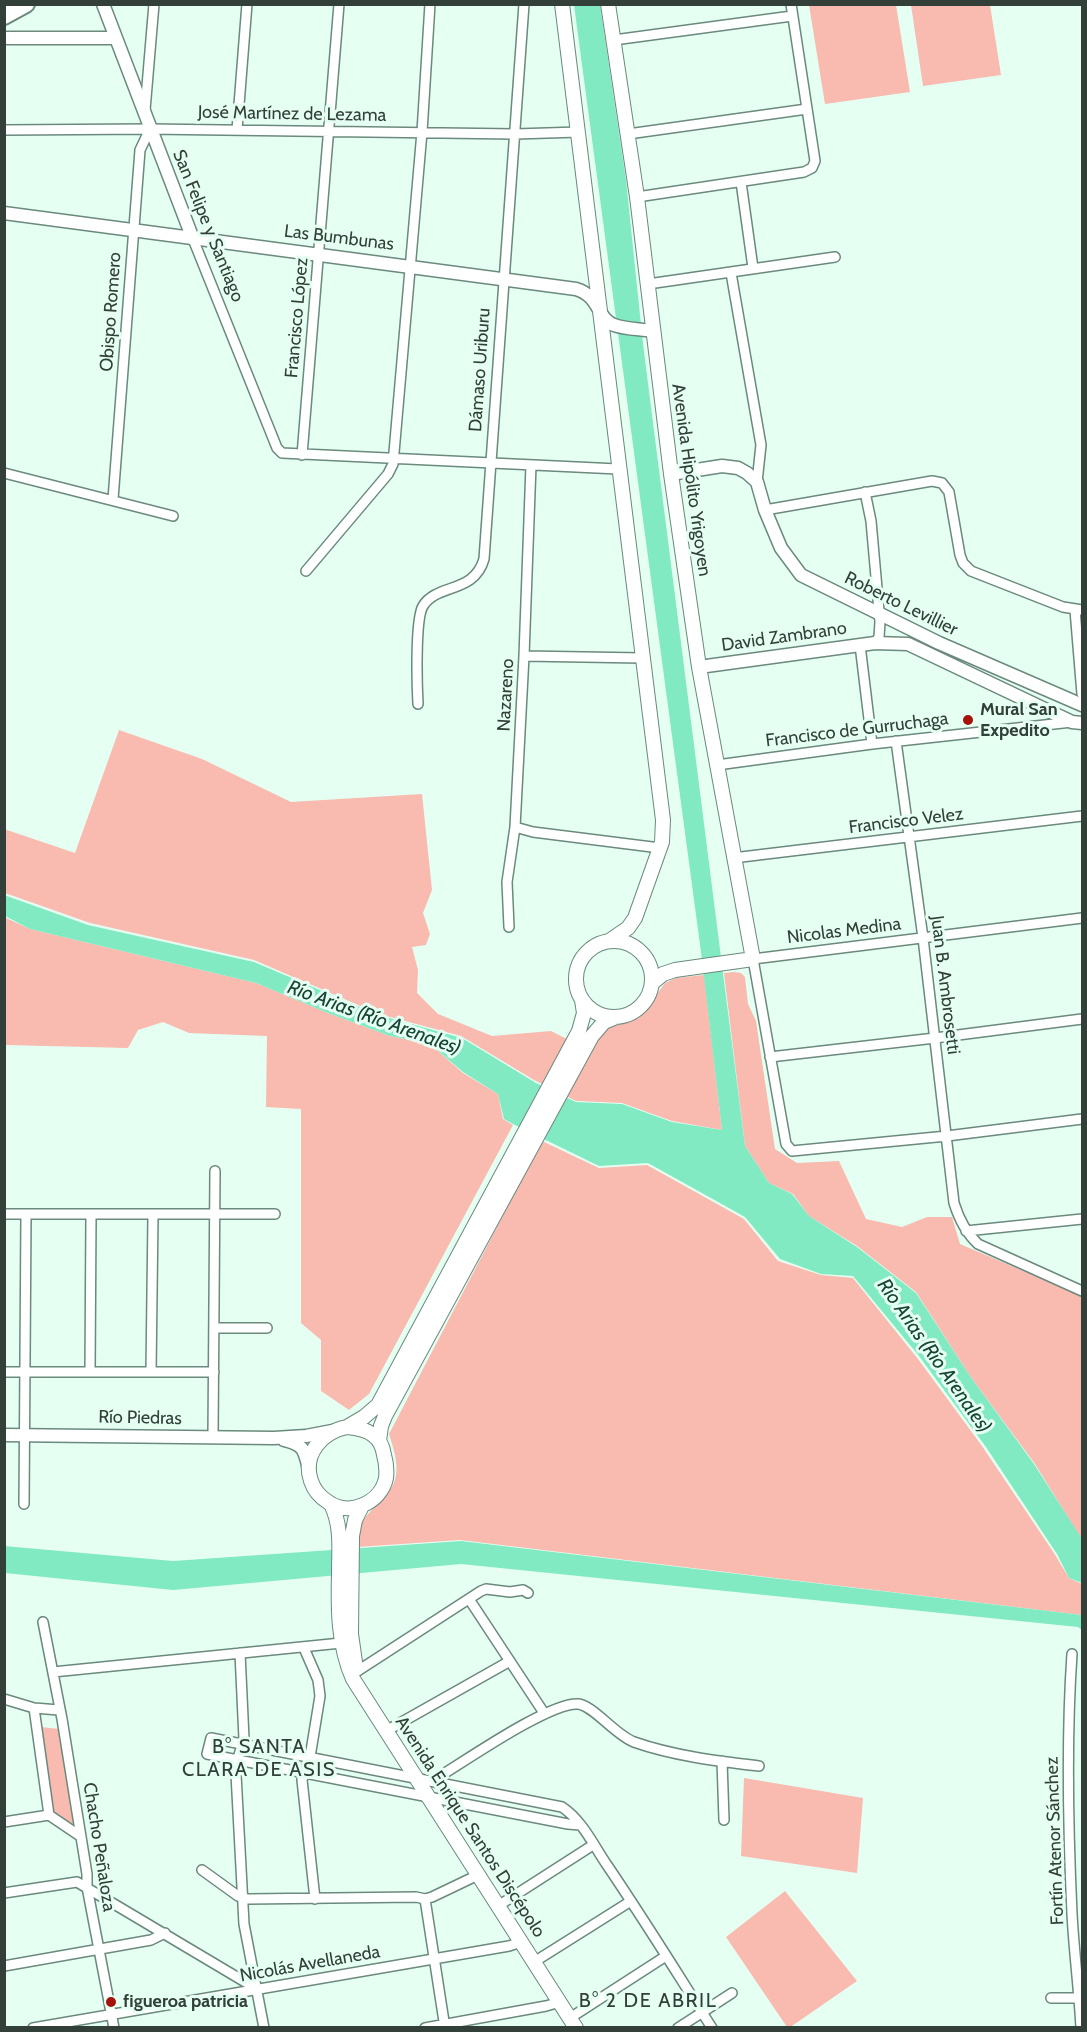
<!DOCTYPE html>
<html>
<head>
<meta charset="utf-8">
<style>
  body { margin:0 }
  #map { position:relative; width:1087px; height:2032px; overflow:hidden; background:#e5fff3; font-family:Cabin,sans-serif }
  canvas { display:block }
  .frame { position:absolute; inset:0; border:6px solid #33403a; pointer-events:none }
</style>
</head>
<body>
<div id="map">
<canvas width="1087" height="2032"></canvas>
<div class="frame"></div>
</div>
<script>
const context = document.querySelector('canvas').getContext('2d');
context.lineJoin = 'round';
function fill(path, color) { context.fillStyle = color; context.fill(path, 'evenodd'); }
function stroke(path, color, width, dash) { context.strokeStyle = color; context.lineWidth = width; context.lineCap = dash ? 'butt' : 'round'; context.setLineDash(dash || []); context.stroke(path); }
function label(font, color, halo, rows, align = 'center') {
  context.font = font + ' Cabin,sans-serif'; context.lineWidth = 6; context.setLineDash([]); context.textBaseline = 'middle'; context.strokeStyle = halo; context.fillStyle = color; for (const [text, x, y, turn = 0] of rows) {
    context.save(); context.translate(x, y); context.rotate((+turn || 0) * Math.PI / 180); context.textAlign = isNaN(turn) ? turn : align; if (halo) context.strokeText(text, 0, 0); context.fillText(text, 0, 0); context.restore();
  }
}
fill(new Path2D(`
  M 809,5 L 896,5 L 910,92 L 825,104 Z
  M 911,5 L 990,5 L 1001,75 L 923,86 Z
  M 119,730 L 202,759 L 291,802 L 422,794 L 432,890 L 423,913 L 430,934 L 426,945 L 412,947 L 418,970 L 417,993 L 438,1014 L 492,1036 L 551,1031 L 591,1051 L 603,1033 L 609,1027 L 640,1017 L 665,983 L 676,978 L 704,975 L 722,1130 L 672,1121 L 622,1103 L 576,1101 L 534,1080 L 461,1036 L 379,1014 L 254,960 L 90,923 L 5,893 L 4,829 L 75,853 Z
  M 4,917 L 30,929 L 256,983 L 328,1013 L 390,1036 L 430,1044 L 463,1073 L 498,1094 L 503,1119 L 513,1125 L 369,1394 L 349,1410 L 321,1391 L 321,1340 L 301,1323 L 301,1109 L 266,1107 L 267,1036 L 189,1033 L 163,1022 L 138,1030 L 128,1048 L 5,1045 Z
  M 734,972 L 741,973 L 745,977 L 748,1004 L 756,1021 L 775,1149 L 797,1163 L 839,1161 L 866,1219 L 902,1227 L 927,1217 L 952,1217 L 960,1244 L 1082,1296 L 1082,1540 L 1035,1464 L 970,1376 L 916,1292 L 857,1246 L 809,1216 L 793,1194 L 769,1183 L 745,1146 L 724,973 Z
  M 542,1141 L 599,1168 L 647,1165 L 744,1219 L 778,1261 L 821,1275 L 853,1278 L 918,1359 L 982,1446 L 1054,1553 L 1069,1578 L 1082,1584 L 1082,1615 L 460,1540 L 358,1547 C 358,1543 357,1537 358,1533 C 363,1509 392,1500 396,1475 C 398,1461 393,1447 389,1434 Z
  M 41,1727 L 59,1729 L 74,1821 L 72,1824 L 55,1814 L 51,1808 Z
  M 744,1778 L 863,1798 L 857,1873 L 741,1856 Z
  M 785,1891 L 857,1981 L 789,2028 L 787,2027 L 726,1937 Z`), '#f9bab0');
fill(new Path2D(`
  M 574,5 L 600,5 L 626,180 L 643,344 L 745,1146 L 769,1183 L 792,1194 L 809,1216 L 857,1247 L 916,1293 L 970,1376 L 1034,1464 L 1082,1539 L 1082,1583 L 1069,1578 L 1057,1554 L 986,1447 L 919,1356 L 853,1276 L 821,1274 L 780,1259 L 745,1217 L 648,1163 L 599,1166 L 513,1124 L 504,1119 L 498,1094 L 463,1072 L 430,1044 L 390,1036 L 328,1013 L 256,983 L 30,929 L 5,916 L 4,895 L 88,925 L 254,962 L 379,1015 L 462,1038 L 536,1083 L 576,1102 L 622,1104 L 672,1122 L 722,1130 L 701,952 Z
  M 461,1541 L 1082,1615 L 1082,1630 L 1078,1627 L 461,1564 L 173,1590 L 5,1573 L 4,1546 L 173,1561 Z`), '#82eac2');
const minor = new Path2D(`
  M 614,40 L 792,16
  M 145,110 L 154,4
  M 4,130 L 150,129 L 515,134 L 579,132
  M 237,130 L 247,4
  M 628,134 L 807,109
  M 741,182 L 753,268
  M 637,197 L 804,172 L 812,168 L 815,161 L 791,4
  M 193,239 L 277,448 L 282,453 L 618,469
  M 731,273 L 761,445 L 757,482
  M 648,284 L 835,257
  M 302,455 L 339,4
  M 4,473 L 173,516
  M 865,492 L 871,521 L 880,622 L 879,637 L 875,643
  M 113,499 L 140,150 L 150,129
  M 765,510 L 932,481 L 942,483 L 949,492 L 960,555 L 963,563 L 971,571 L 1063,607 L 1082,610
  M 306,571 L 388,474 L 393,464 L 422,132 L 430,4
  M 1075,610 L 1082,694
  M 860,645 L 872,744
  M 524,656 L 642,658
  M 418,704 C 417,686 415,619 423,606 C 437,583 474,594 484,559 L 524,4
  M 896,741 L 923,938 L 954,1203 C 959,1219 966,1233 978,1244 L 1082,1291
  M 717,765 L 872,744 L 1072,722
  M 515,827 L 533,832 L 660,848
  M 733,858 L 1082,816
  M 1082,918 L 753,959 L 786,1144 L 792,1151 L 947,1136 L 1082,1119
  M 509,927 L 507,882 L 515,827 L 524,656 L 531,465
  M 770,1057 L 935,1038 L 1082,1019
  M 4,1214 L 275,1214
  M 966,1231 L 1082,1219
  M 214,1328 L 267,1328
  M 4,1372 L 214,1372
  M 90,1372 L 91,1216
  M 151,1372 L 153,1215
  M 213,1436 L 215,1171
  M 24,1504 L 26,1214
  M 469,1599 L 544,1713
  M 43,1622 L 62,1719 L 87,1874 L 87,1887 L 114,2028
  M 304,1648 L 318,1680 L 320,1696 L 310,1757 L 302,1780 L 315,1899
  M 240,1653 L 244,1739 L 237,1761 L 236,1774 L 244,1924 L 264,2028
  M 1072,1654 C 1066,1740 1068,1827 1072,1914 C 1074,1952 1079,1989 1081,2028
  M 53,1672 L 341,1643
  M 356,1672 L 481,1591 L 486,1589 L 510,1592 L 523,1590 L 528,1593
  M 4,1699 L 34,1708 L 59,1710
  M 34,1708 L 49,1815
  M 386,1731 L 510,1661
  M 722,1761 L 724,1820
  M 437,1783 L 445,1773 C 471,1757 551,1702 578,1704 C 593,1705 615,1735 634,1742 C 674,1756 717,1761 759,1766
  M 4,1822 L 49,1815 L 80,1836
  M 580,1825 L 568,1824 L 207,1754 L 211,1738 L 562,1807 C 582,1820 594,1846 607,1865 C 643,1918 677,1973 712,2028
  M 202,1870 L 238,1896 L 248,1899 L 416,1897 L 425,1899 L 432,1897 L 478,1875
  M 4,1893 L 77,1882 L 257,1989
  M 425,1899 L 445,2028
  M 498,1906 L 593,1845
  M 534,1962 L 631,1901
  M 4,1966 L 151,1940 L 165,1933
  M 1051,1998 L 1082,1998
  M 570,2018 L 666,1956
  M 33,2028 L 509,1946 L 521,1942
  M 425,2028 L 546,2006 L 560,2002
  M 678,2028 L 732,1993`);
const tertiary = new Path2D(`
  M 103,4 L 193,239
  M 4,38 L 116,38
  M 4,213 L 576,289 C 600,296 597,319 614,325 C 625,329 640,329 652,331
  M 671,474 L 722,466 L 738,468 L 747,473 L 757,482 L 765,510 L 781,548 L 801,575 L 939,643 L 1082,705
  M 699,667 L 875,643 L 908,644 L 1072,722 L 1082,723
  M 4,1435 L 274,1438 L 306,1436 L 332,1431
  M 284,1440 C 305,1445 304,1450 309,1469`);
const secondary = new Path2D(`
  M 562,4 L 663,820 L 662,842 L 635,918 L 628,928 L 609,941
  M 608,4 L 637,197 L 671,474 L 699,667 L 753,959 L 675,970 L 663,974 L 652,983
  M576 979a38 38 0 1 1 76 0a38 38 0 1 1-76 0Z
  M 347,1427 L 364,1417 L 378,1405 L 579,1031 L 584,1013 L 582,1000
  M 347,1427 C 356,1428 366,1429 373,1435 C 380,1440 383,1447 384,1455 C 386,1462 387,1470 386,1478 C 381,1503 349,1517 328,1502 C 320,1497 314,1490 311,1481 C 302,1454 322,1432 347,1427 Z
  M 379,1441 L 381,1426 L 385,1416 L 592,1036 L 604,1022 L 616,1017
  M 331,1504 C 342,1526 339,1549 339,1573 C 338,1609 338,1645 353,1679 L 576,2028
  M 356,1669 L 351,1634 L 352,1536 L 355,1520 L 362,1506`);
const trunk = new Path2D(`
  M 4,16 L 26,4`);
stroke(minor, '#6b897d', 12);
stroke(tertiary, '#6b897d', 15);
stroke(secondary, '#6b897d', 16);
stroke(trunk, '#6b897d', 20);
stroke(minor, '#fff', 9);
stroke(tertiary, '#fff', 12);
stroke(secondary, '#fff', 14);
stroke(trunk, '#fff', 16);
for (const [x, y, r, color] of [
  [968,720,6,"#a61209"],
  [111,2002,6,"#a61209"]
]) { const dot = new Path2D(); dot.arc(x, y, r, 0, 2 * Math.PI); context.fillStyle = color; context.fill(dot); stroke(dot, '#e5fff3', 2); }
label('18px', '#33403a', '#e5fff3', [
  ["José Martínez de Lezama",292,114,1],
  ["San Felipe y Santiago",208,226,68],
  ["Las Bumbunas",339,238,7],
  ["Obispo Romero",111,312,-86],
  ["Francisco López",297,318,-85],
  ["Dámaso Uriburu",480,370,-86],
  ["Avenida Hipólito Yrigoyen",691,480,82],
  ["Roberto Levillier",901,604,26],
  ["David Zambrano",784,637,-8],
  ["Nazareno",506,695,-87],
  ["Francisco de Gurruchaga",857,730,-7],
  ["Francisco Velez",906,821,-7],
  ["Nicolas Medina",844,931,-7],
  ["Juan B. Ambrosetti",945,985,83],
  ["Río Piedras",140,1418,1],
  ["Avenida Enrique Santos Discépolo",470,1827,57],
  ["Fortín Atenor Sánchez",1055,1841,-92],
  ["Chacho Peñaloza",99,1847,81],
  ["Nicolás Avellaneda",310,1964,-10]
]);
label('bold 18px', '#33403a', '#e5fff3', [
  ["Mural San",980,710],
  ["Expedito",980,731],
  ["figueroa patricia",123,2002]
], 'left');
label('italic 20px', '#184535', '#e5fff3', [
  ["Río Arias (Río Arenales)",374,1018,20],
  ["Río Arias (Río Arenales)",934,1356,55]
]);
context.letterSpacing = '1.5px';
label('20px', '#33403a', '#e5fff3', [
  ["B° SANTA",259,1747],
  ["CLARA DE ASIS",259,1770],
  ["B° 2 DE ABRIL",648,2001]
]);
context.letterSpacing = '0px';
</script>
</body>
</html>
